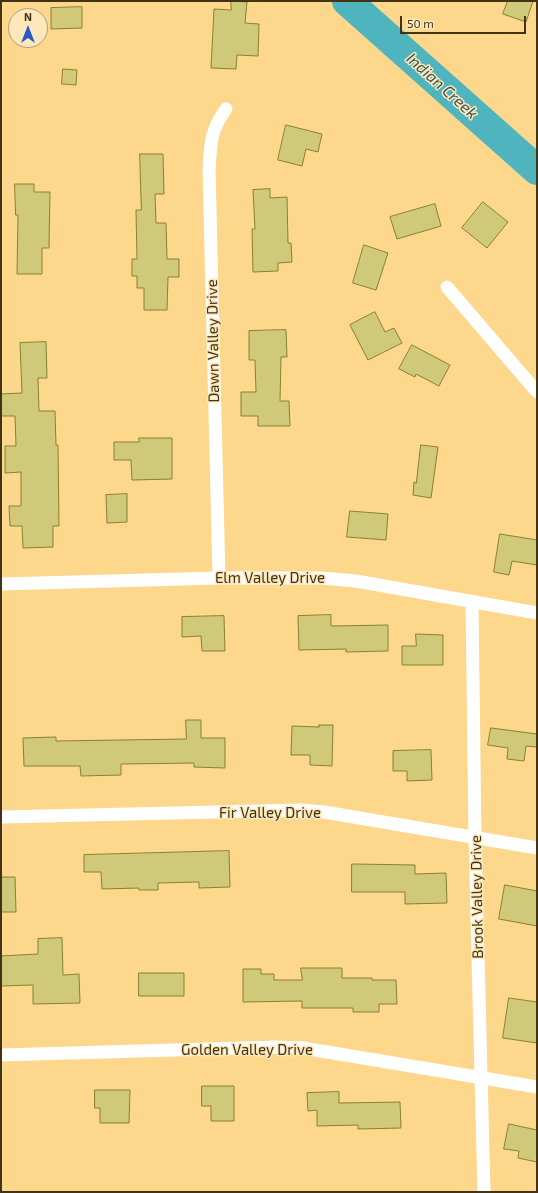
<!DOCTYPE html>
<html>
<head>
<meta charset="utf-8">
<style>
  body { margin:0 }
  #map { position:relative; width:538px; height:1193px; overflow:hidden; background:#fcd78c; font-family:"Exo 2",sans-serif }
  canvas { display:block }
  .frame { position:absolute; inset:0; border:2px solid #413314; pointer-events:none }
  .north { position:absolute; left:8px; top:8px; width:40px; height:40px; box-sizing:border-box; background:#fde7bb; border:1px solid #b29f78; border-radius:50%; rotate:0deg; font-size:11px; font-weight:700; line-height:16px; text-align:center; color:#413314 }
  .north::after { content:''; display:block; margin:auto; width:14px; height:18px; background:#2c58c7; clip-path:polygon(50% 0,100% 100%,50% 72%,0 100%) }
  .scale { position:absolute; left:400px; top:16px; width:126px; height:18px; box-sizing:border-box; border:2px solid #413314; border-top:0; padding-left:5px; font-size:12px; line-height:14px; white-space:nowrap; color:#413314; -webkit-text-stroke:3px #fde7bb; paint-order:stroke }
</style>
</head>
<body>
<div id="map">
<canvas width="538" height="1193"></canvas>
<div class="frame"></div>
<div class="north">N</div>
<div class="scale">50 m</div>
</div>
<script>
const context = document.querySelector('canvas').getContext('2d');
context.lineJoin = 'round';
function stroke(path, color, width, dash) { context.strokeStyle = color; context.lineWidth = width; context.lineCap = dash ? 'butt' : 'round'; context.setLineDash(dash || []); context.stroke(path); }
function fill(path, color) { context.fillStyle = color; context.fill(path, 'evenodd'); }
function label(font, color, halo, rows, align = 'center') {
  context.font = font + ' "Exo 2",sans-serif'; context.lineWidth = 3; context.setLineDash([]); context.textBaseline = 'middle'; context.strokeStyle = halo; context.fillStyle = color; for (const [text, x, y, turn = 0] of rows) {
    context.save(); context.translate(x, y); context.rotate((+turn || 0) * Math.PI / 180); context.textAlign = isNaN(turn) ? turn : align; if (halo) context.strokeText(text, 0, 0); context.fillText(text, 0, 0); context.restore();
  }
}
stroke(new Path2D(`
  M 347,1 L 537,170`), '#4fb4be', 30);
const building = new Path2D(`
  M 231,1 L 247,2 L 245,23 L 259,24 L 258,56 L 237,55 L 236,69 L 211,68 L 214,9 L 231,10 Z
  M 508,1 L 533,1 L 526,22 L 503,14 Z
  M 82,7 L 82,28 L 51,29 L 51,8 Z
  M 63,69 L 77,70 L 76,85 L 62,84 Z
  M 286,125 L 322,134 L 318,152 L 306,149 L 302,166 L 278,160 Z
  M 140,154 L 163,154 L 164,194 L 155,194 L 156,223 L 166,223 L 167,259 L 179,259 L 179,277 L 168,277 L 167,310 L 144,310 L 144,288 L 137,288 L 137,276 L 132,276 L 132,259 L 137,259 L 136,210 L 141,210 Z
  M 15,184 L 34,184 L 34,192 L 50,192 L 49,248 L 42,248 L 42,274 L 17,274 L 18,215 L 16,215 Z
  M 270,189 L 270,198 L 287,197 L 288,243 L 291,243 L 292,262 L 278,263 L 278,271 L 253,272 L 252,229 L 255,229 L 253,190 Z
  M 483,202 L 508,222 L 487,248 L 462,228 Z
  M 435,204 L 441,226 L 397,239 L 390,217 Z
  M 364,245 L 388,253 L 376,290 L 353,283 Z
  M 375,312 L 385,332 L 394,328 L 402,343 L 368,360 L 350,325 Z
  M 286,330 L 287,357 L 281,357 L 280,401 L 289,401 L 290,426 L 258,426 L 258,416 L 241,416 L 241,392 L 256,392 L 255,360 L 249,360 L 249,331 Z
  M 46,342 L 47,378 L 38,378 L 39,411 L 55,411 L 56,445 L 58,445 L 59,526 L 53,526 L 53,547 L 23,548 L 22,526 L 10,526 L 9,506 L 21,506 L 21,472 L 5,473 L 5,446 L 16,446 L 15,416 L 1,416 L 1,394 L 22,393 L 20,343 Z
  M 412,345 L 450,365 L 439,386 L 416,374 L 415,377 L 399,369 Z
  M 139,438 L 172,438 L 172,479 L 132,480 L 131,460 L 114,460 L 114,442 L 139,442 Z
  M 421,445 L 438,447 L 431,498 L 413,495 L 414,482 L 416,483 Z
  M 127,494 L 127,522 L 107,523 L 106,495 Z
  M 350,511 L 388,514 L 386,540 L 347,537 Z
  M 500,534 L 537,540 L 537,565 L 512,561 L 509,575 L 494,572 Z
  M 331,615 L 331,626 L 388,625 L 388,651 L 346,652 L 346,649 L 299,650 L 298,616 Z
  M 224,616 L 225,651 L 202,651 L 201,636 L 182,637 L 182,617 Z
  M 416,634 L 443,635 L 443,665 L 402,665 L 402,646 L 416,646 Z
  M 186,720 L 201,720 L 201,738 L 225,738 L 225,768 L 194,767 L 194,763 L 121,764 L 121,775 L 81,776 L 80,766 L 24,766 L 23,738 L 56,737 L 56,741 L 186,739 Z
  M 319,725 L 333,725 L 332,766 L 310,765 L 310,755 L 291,755 L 292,726 L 319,727 Z
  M 491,728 L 537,734 L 537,747 L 526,746 L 524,761 L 507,759 L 508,748 L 488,745 Z
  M 431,750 L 432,780 L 407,781 L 407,771 L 393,771 L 393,751 Z
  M 229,851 L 230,887 L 199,888 L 199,882 L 158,883 L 158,890 L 139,890 L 139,888 L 102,889 L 101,872 L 84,872 L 84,855 Z
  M 352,864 L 415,865 L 415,874 L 446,873 L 447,903 L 405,904 L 405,892 L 352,892 Z
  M 1,877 L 15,877 L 16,912 L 1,912 Z
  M 505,885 L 537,891 L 537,926 L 499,919 Z
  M 62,938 L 63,975 L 79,974 L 80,1003 L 33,1004 L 33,985 L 1,986 L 1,956 L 38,954 L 38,939 Z
  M 301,968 L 342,968 L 342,978 L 372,978 L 372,980 L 396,980 L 397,1004 L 379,1004 L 379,1012 L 353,1012 L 353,1008 L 302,1008 L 302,1001 L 243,1002 L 243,969 L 261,969 L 261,974 L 274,974 L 274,980 L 302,980 Z
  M 139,973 L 184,973 L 184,996 L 139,996 Z
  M 509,998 L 537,1002 L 537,1043 L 503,1038 Z
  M 202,1086 L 234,1086 L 234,1121 L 211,1121 L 211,1106 L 202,1106 Z
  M 95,1090 L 130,1090 L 129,1123 L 100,1123 L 100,1108 L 95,1108 Z
  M 339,1092 L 339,1103 L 400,1102 L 401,1128 L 358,1129 L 358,1125 L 317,1126 L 317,1110 L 308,1111 L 307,1093 Z
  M 509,1124 L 537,1130 L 537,1162 L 518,1158 L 519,1151 L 504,1149 Z`);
fill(building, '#d0c97a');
stroke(building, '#888130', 1);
stroke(new Path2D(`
  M 447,287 L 537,392
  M 219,578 L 209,169 C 211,143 210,131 226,109
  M 1,584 L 219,578 L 321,578 L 356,581 L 537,613
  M 472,602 L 475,839 L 484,1192
  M 1,817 L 301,810 L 324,812 L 537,848
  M 1,1055 L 276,1047 L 303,1048 L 537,1087`), '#fff', 13);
label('15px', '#413314', '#fde7bb', [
  ["Dawn Valley Drive",213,341,-91],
  ["Elm Valley Drive",270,578],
  ["Fir Valley Drive",270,813],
  ["Brook Valley Drive",477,897,-91],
  ["Golden Valley Drive",247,1050]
]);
label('italic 16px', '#355458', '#fde7bb', [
  ["Indian Creek",442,86,42]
]);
</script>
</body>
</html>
